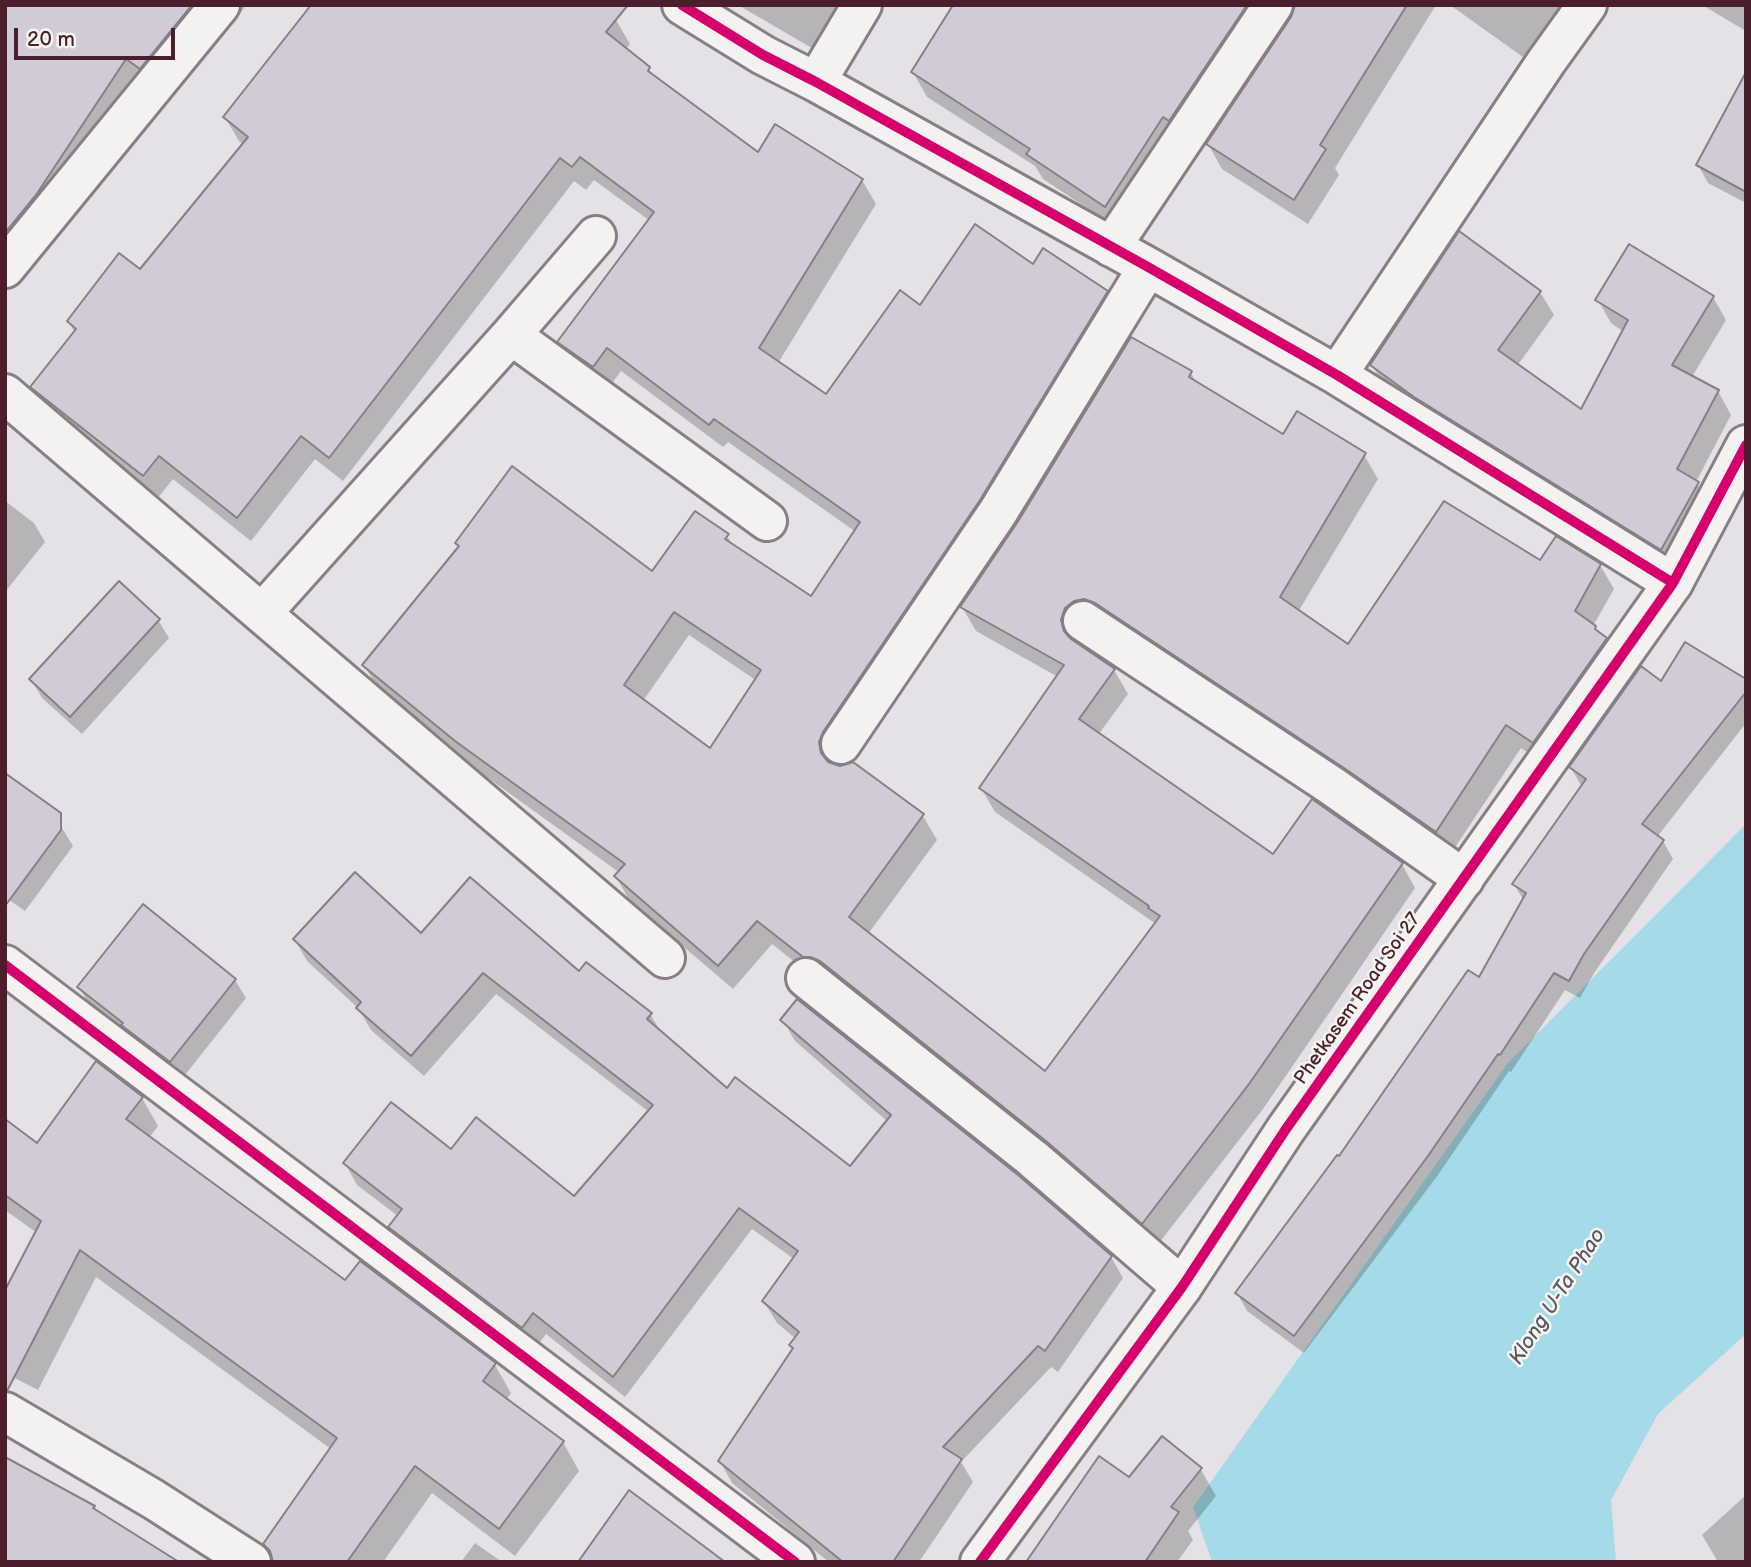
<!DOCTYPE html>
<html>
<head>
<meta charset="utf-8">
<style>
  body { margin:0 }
  #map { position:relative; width:1751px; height:1567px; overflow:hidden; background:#e5e2e7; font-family:"Balsamiq Sans",sans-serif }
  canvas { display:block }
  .frame { position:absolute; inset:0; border:7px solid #4a1f2b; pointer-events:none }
  .scale { position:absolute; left:14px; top:28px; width:161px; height:32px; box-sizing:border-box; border:4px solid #4a1f2b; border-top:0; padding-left:9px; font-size:21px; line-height:24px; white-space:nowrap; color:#4a1f2b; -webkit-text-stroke:5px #f6f6f2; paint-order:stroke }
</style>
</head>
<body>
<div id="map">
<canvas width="1751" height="1567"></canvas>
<div class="frame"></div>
<div class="scale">20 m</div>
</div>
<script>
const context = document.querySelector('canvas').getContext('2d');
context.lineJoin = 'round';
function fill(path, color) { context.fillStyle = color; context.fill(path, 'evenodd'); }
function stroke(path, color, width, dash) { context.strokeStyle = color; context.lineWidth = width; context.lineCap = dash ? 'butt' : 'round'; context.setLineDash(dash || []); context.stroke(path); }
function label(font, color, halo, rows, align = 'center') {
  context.font = font + ' "Balsamiq Sans",sans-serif'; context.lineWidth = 5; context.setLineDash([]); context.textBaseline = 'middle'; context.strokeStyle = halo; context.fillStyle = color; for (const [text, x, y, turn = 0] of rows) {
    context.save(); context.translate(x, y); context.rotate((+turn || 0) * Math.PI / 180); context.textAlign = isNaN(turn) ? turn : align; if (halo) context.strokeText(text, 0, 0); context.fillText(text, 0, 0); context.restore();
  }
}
fill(new Path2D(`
  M 1746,824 L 1746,1334 L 1658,1414 L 1611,1500 L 1616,1562 L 1212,1562 L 1193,1507 L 1507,1064 Z`), '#a5dbe8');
fill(new Path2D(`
  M 5,5 L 246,5 L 238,17 L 231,18 L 5,291 Z
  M 598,5 L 616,20 L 630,44 L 625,50 L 649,69 L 654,78 L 758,154 L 862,180 L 876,204 L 778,363 L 827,396 L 921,307 L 1033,267 L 1106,292 L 1120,316 L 836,757 L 833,765 L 840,768 L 852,764 L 923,816 L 937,840 L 868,934 L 1045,1073 L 1156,924 L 995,812 L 981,788 L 1058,677 L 976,631 L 962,607 L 1191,373 L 1197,384 L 1283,437 L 1364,455 L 1378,479 L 1298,612 L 1348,646 L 1540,562 L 1600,565 L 1614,589 L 1593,626 L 1606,640 L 1619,664 L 1547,766 L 1521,748 L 1450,855 L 1078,633 L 1075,644 L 1114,670 L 1128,694 L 1098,735 L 1273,857 L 1402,864 L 1415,888 L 1263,1109 L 1156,1247 L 772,944 L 733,989 L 630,901 L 616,877 L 620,873 L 470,765 L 378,689 L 364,665 L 460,547 L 457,543 L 653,573 L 727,536 L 734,547 L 811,599 L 856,532 L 728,442 L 723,447 L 621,371 L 607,390 L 573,366 L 559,342 L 650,221 L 594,180 L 586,190 L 574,181 L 343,481 L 315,459 L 251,541 L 173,479 L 157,499 L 46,411 L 33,387 L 75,333 L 69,322 L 140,272 L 244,145 L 239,141 L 225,117 ZM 689,635 L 757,681 L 711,750 L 643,701 Z
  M 738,5 L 860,5 L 829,58 Z
  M 1125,5 L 1436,5 L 1335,168 L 1339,175 L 1308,224 L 1222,169 L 1208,144 L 1293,17 L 1295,10 L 1290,8 L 1120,230 L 1043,179 L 1035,166 L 927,97 L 913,72 Z
  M 1450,5 L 1599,5 L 1544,72 Z
  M 1702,5 L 1746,5 L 1746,31 Z
  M 1746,139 L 1746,203 L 1708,183 L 1698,165 Z
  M 1540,292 L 1554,315 L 1517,366 L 1582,412 L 1624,332 L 1611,323 L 1598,300 L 1713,297 L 1726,320 L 1692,377 L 1718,391 L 1731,415 L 1696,482 L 1712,507 L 1675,572 L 1386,389 L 1372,365 Z
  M 5,501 L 34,523 L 45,542 L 5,592 Z
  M 158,620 L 169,638 L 82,734 L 42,698 L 31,679 Z
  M 1746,681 L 1746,723 L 1657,837 L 1663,841 L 1673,859 L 1594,973 L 1580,998 L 1565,990 L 1511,1072 L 1509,1071 L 1438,1175 L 1304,1353 L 1247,1311 L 1237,1293 L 1479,980 L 1524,901 L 1514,884 L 1582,787 L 1571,768 L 1661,684 Z
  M 5,784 L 62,828 L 73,846 L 25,911 L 5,897 Z
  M 421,936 L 580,974 L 650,1014 L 663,1035 L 727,1090 L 851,1168 L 888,1122 L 795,1041 L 783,1020 L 1111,1257 L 1123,1278 L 1058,1372 L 1051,1367 L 961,1462 L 973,1482 L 919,1562 L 829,1562 L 732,1483 L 720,1461 L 794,1350 L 791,1346 L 796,1339 L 777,1323 L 764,1302 L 794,1259 L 752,1229 L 625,1397 L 546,1334 L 535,1349 L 402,1248 L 390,1227 L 398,1216 L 357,1185 L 345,1163 L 451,1151 L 574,1198 L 649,1112 L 496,994 L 424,1076 L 371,1030 L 358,1008 L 307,961 L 295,940 Z
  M 235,980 L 246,998 L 181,1080 L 90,1006 L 79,987 Z
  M 142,1098 L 158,1126 L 149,1138 L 345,1282 L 495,1365 L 511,1393 L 506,1400 L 563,1442 L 579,1471 L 515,1556 L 432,1493 L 383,1562 L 275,1562 L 265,1544 L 331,1449 L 96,1277 L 38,1390 L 5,1373 L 37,1233 L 5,1210 L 5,1121 L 37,1145 Z
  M 1163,1438 L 1201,1470 L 1216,1496 L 1188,1531 L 1193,1540 L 1177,1562 L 1028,1562 L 1130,1480 Z
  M 1746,1495 L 1746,1562 L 1718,1562 L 1702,1535 Z
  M 475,1543 L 502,1562 L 461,1562 Z`), '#0003');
const building = new Path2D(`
  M 5,5 L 192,5 L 140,69 L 126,59 L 36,195 L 5,233 Z
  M 311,5 L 628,5 L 606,32 L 650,67 L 648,71 L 758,152 L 775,124 L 863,179 L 759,348 L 826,394 L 900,290 L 920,305 L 975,224 L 1033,264 L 1043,248 L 1108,291 L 980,500 L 823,732 L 819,742 L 821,753 L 828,762 L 840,766 L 853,762 L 924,814 L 849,917 L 1045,1071 L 1160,916 L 1148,908 L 1149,906 L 979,788 L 1064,665 L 960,607 L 1017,523 L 1131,337 L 1192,371 L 1189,377 L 1283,434 L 1297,411 L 1366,453 L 1280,597 L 1348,644 L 1444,501 L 1540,560 L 1556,536 L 1601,564 L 1575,611 L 1596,626 L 1595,629 L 1607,638 L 1533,743 L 1506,725 L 1436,832 L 1344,768 L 1095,603 L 1084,599 L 1074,601 L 1065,608 L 1061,620 L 1064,631 L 1071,639 L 1115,669 L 1079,719 L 1273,854 L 1312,799 L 1403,863 L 1249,1084 L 1142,1224 L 1046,1141 L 820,961 L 810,957 L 803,957 L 757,921 L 718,966 L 614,876 L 625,864 L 455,741 L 362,665 L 459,546 L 455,543 L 512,466 L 652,571 L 695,511 L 729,534 L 725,539 L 811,596 L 860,522 L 714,419 L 709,425 L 607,348 L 593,367 L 557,342 L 654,212 L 580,157 L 572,167 L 560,158 L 329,458 L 301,436 L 237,518 L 159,456 L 143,476 L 30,387 L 76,329 L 67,321 L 119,253 L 140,269 L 248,137 L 223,117 ZM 674,612 L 761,670 L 710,748 L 624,685 Z
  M 953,5 L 1247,5 L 1169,121 L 1163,117 L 1105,207 L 1026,154 L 1030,149 L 911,72 Z
  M 1295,5 L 1407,5 L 1320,145 L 1326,149 L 1294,200 L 1206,144 L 1291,17 Z
  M 1746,72 L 1746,192 L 1696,165 Z
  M 1459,231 L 1541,291 L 1498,350 L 1581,409 L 1628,320 L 1595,300 L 1629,244 L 1714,296 L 1672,365 L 1719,390 L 1677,469 L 1699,482 L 1661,550 L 1414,397 L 1370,365 Z
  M 119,581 L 160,619 L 70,717 L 29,679 Z
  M 1685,642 L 1746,679 L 1746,692 L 1642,824 L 1664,840 L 1584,954 L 1569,981 L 1554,973 L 1500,1055 L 1498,1054 L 1428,1156 L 1294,1336 L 1235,1293 L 1337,1155 L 1339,1156 L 1468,970 L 1479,977 L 1526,893 L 1512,884 L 1586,779 L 1569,767 L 1641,666 L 1661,681 Z
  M 5,773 L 61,813 L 61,830 L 5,906 Z
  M 355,872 L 421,933 L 470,877 L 579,971 L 586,962 L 652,1013 L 647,1019 L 727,1088 L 735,1077 L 850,1166 L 891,1115 L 780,1020 L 797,999 L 1018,1175 L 1112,1256 L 1045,1351 L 1038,1346 L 943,1447 L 962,1459 L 893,1562 L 843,1562 L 718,1461 L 793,1348 L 789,1345 L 799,1332 L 762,1301 L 798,1251 L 739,1208 L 613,1377 L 533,1313 L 522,1328 L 388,1227 L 402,1209 L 343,1163 L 391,1102 L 451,1149 L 476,1117 L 574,1196 L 653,1105 L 483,973 L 411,1056 L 356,1008 L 361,1002 L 293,939 Z
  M 143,904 L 236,979 L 170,1062 L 121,1025 L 123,1023 L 77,987 Z
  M 96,1061 L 143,1097 L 126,1119 L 345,1280 L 360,1261 L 496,1363 L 483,1381 L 564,1441 L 499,1529 L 415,1466 L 347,1562 L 273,1562 L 270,1551 L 263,1544 L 337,1438 L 80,1250 L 7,1391 L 5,1390 L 5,1290 L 41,1221 L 5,1195 L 5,1119 L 37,1143 Z
  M 1162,1436 L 1202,1468 L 1171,1507 L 1179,1512 L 1145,1562 L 1026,1562 L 1099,1456 L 1129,1477 Z
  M 5,1457 L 95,1506 L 93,1508 L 179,1562 L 5,1562 Z
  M 629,1490 L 725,1562 L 578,1562 Z`);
fill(building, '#d1cbd7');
stroke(building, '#887e83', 2);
const street = new Path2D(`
  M 682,5 L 763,55 L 816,82 L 1148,267 L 1337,375 L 1673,583
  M 816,82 L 862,5
  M 1111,247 L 1273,5
  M 5,268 L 220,5
  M 511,335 L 767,521
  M 1337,375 L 1546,62 L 1587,5
  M 5,394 L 665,958
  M 262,613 L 511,335 L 596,236
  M 1083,621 L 1332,786 L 1464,879
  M 841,744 L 998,512 L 1148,267
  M 5,965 L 795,1562
  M 806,978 L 1032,1158 L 1182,1287
  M 5,1412 L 153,1499 L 251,1562`);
const secondary = new Path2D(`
  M 980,1562 L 1182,1287 L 1286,1129 L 1673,583 L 1746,445`);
stroke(street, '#887e83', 44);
stroke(secondary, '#887e83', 44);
stroke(street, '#f3f2f1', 38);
stroke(secondary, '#f3f2f1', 38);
stroke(new Path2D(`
  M 682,5 L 763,55 L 816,82 L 1148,267 L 1337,375 L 1673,583
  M 5,965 L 795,1562
  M 980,1562 L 1182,1287 L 1286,1129 L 1673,583 L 1746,445`), '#d6006c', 10);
label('19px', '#4a1f2b', '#f6f6f2', [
  ["Phetkasem Road Soi 27",1358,999,-55]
]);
label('italic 21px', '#5d5664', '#f6f6f2', [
  ["Klong U-Ta Phao",1558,1297,-57]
]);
</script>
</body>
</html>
